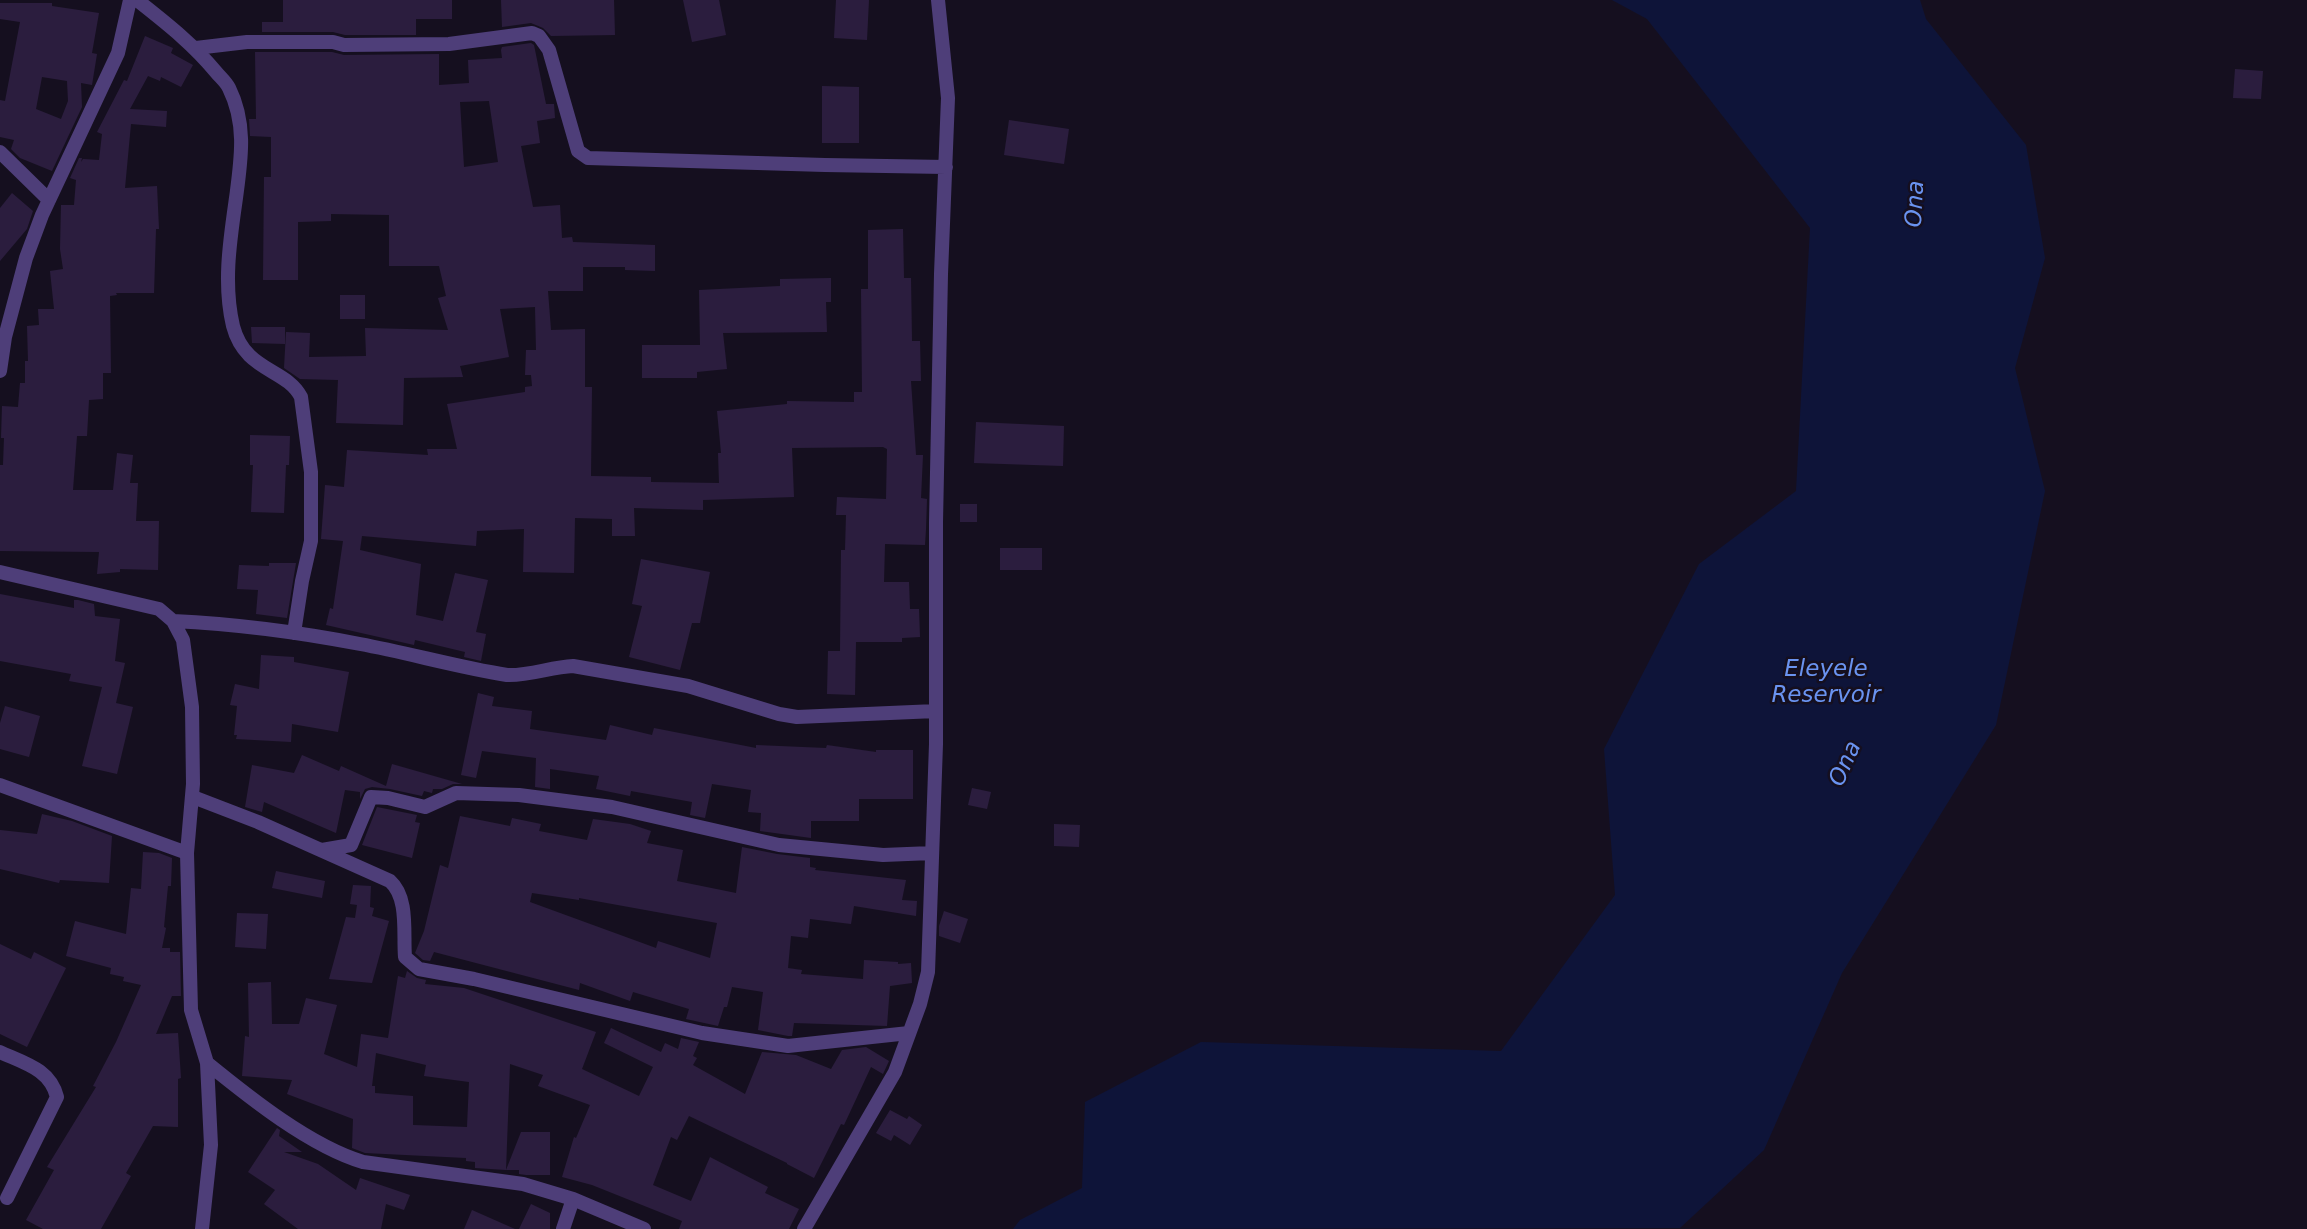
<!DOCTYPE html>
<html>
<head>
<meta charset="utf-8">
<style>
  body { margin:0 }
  canvas { display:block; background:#150f1f }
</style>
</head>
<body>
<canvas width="2307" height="1229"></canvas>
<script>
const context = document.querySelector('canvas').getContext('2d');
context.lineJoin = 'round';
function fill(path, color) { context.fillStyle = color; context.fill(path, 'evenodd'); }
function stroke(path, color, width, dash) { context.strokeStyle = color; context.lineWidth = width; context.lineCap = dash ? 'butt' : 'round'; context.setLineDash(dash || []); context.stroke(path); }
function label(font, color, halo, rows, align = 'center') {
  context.font = font + ' "DejaVu Sans",sans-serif'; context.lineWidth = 5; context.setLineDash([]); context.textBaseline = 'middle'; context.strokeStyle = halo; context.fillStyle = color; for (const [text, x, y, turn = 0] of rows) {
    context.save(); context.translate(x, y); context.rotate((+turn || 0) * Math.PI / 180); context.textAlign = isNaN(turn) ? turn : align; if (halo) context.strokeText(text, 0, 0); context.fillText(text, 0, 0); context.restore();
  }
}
fill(new Path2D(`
  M 1612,0 L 1920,0 L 1926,19 L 2026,145 L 2045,258 L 2015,368 L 2045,491 L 1996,725 L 1842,973 L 1764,1150 L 1680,1228 L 1013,1229 L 1020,1220 L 1082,1188 L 1085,1102 L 1201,1042 L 1501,1051 L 1615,895 L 1604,749 L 1699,564 L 1796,491 L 1810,228 L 1647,19 Z`), '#0e1439');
fill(new Path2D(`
  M 283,0 L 452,0 L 452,19 L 416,19 L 416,35 L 345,35 L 333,32 L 262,32 L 262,22 L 283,22 Z
  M 501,0 L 614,0 L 615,35 L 551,36 L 543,28 L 531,23 L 502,27 Z
  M 683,0 L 719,0 L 726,35 L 692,42 Z
  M 836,0 L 869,0 L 867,40 L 834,38 Z
  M 0,3 L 52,3 L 52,6 L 99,13 L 92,53 L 97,54 L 92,85 L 81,83 L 82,107 L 52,171 L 20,158 L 11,149 L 14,140 L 0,137 L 0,100 L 5,101 L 20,22 L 0,19 ZM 42,77 L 67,81 L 68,101 L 61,119 L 36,109 Z
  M 145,36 L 173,48 L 171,53 L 193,65 L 181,87 L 161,77 L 160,81 L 148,76 L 130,109 L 167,111 L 166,127 L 131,124 L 125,188 L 157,186 L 159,229 L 156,229 L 154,293 L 116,293 L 117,295 L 110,296 L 111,373 L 103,373 L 103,399 L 89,400 L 87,436 L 77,436 L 73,490 L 113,490 L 117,453 L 133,455 L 130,483 L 138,483 L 136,521 L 159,521 L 158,570 L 120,569 L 120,572 L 97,574 L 99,552 L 0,551 L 0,465 L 3,465 L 4,438 L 1,438 L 2,406 L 18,407 L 20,383 L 25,383 L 25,361 L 28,361 L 27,326 L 39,325 L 38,309 L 54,309 L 50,271 L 63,269 L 60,249 L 61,205 L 74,205 L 76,180 L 70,178 L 79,158 L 82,158 L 81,162 L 83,159 L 99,160 L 102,134 L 97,132 L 124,80 L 127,81 Z
  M 531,43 L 534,45 L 546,104 L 554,104 L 555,118 L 537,121 L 540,143 L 521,146 L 533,207 L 560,205 L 562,238 L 572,237 L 573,242 L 655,245 L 655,271 L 625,270 L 625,267 L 583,267 L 583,291 L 548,291 L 551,330 L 585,329 L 585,387 L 592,387 L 591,476 L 651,477 L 651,482 L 719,483 L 718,453 L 721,453 L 717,411 L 787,404 L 787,401 L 854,402 L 854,392 L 862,392 L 861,289 L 868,289 L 868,230 L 903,229 L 904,278 L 911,278 L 912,341 L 920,341 L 921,381 L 911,381 L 916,455 L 923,455 L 921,498 L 927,499 L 926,529 L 925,545 L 885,544 L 884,582 L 909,582 L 910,609 L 919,609 L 920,637 L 902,638 L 902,642 L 856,642 L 855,695 L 827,694 L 828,651 L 840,651 L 841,550 L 845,550 L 846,515 L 836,515 L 837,497 L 886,499 L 887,449 L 883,447 L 792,448 L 794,497 L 703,500 L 703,510 L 634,508 L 635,536 L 612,536 L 612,519 L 575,518 L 574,573 L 523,572 L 524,529 L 477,531 L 476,546 L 362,536 L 360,550 L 421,564 L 416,615 L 443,621 L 455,573 L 488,580 L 476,632 L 486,634 L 481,661 L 464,657 L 465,652 L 415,640 L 414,645 L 326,625 L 330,608 L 333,609 L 343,541 L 321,539 L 325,485 L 344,487 L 347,450 L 428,455 L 427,449 L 457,449 L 447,404 L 525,392 L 525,387 L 532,386 L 531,375 L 525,375 L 526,350 L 536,350 L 535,307 L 500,309 L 509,357 L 460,366 L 463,377 L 404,378 L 403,425 L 336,423 L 338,380 L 300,379 L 284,368 L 286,332 L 310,333 L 309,357 L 366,356 L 365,328 L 448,330 L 438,298 L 446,296 L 439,266 L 389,266 L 389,215 L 331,214 L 331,221 L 298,222 L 298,280 L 263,280 L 264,177 L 271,177 L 271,137 L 250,136 L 249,119 L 256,119 L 255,52 L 332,52 L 344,55 L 439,54 L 439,85 L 469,83 L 468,60 L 502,58 L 501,50 L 502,47 ZM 489,101 L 498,162 L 464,167 L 460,102 Z
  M 2235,69 L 2263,71 L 2261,99 L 2233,98 Z
  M 822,86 L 859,87 L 859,143 L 822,143 Z
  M 1009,120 L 1069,129 L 1064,164 L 1004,155 Z
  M 12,193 L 33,211 L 27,229 L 0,261 L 0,208 Z
  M 831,278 L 831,302 L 826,302 L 827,332 L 723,333 L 727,369 L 697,372 L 697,378 L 642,378 L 642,345 L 700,345 L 699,290 L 780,286 L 780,279 Z
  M 340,295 L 365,295 L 365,319 L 340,319 Z
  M 251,327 L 285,327 L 285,344 L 252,343 Z
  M 976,422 L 1064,426 L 1063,466 L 974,463 Z
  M 250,435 L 290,436 L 289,465 L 286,465 L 284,513 L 251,512 L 253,465 L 250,465 Z
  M 960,504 L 977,504 L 977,522 L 960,522 Z
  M 1000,548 L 1042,548 L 1042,570 L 1000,570 Z
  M 641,559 L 710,572 L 700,623 L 692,623 L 680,670 L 629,657 L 642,606 L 632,604 Z
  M 269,563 L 296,563 L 287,618 L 256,614 L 258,590 L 237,589 L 239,565 L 269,566 Z
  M 0,594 L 74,608 L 74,600 L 78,600 L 94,604 L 95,616 L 120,619 L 115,661 L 125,663 L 116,703 L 133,707 L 117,774 L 82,766 L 102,687 L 69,681 L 71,674 L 0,661 Z
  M 261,655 L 294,657 L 294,662 L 349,672 L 338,732 L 292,724 L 291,742 L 236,739 L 237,735 L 234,735 L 237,706 L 230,705 L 235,684 L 259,689 Z
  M 478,693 L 494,697 L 492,706 L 532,711 L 530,729 L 606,740 L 610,725 L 652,735 L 654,728 L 756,748 L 756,745 L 826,748 L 827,745 L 876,752 L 876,750 L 913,750 L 913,799 L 859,799 L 859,821 L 811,821 L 811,838 L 760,831 L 761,813 L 748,812 L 751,790 L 712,784 L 705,818 L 690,815 L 692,802 L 631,791 L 630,796 L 596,789 L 599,776 L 550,769 L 550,789 L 535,787 L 536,758 L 482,751 L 476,778 L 461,775 Z
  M 5,706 L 40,716 L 29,757 L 0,749 L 0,723 Z
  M 302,755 L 339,771 L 341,766 L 386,786 L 392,764 L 462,784 L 453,784 L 442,789 L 433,789 L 432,793 L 424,791 L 422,796 L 390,789 L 372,787 L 365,789 L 360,799 L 360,792 L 345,790 L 336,833 L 264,802 L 262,812 L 245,807 L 252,765 L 294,773 Z
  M 972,788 L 991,792 L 987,809 L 968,805 Z
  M 377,807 L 417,815 L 415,822 L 420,823 L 412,858 L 362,845 Z
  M 42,814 L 72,821 L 112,836 L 109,883 L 60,880 L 59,883 L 0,869 L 0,830 L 37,834 Z
  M 460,816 L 510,826 L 512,818 L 541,824 L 539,831 L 587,840 L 593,819 L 630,824 L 651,831 L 647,843 L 683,850 L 677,881 L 736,893 L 742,847 L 777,854 L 810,858 L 810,867 L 816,868 L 815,870 L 906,880 L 902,900 L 917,901 L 916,916 L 854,906 L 851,924 L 810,919 L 808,938 L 791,936 L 788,968 L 802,970 L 801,974 L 863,979 L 864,960 L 898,962 L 898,964 L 911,963 L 912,983 L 890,986 L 887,1026 L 794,1023 L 792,1036 L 788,1036 L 758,1030 L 763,992 L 732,987 L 727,1007 L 724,1007 L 718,1026 L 686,1019 L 689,1009 L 633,992 L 630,1001 L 580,983 L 579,990 L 434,952 L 430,961 L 423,960 L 415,953 L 424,931 L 440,865 L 448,868 ZM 532,893 L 579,900 L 579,898 L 717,923 L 710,958 L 658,941 L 656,948 L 530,902 Z
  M 1054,824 L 1080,825 L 1079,847 L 1054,846 Z
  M 143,852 L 159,853 L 172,858 L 171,886 L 168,886 L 164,927 L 166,928 L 162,948 L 170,948 L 170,952 L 180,952 L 181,996 L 172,996 L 156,1034 L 178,1033 L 181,1078 L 178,1079 L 178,1127 L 153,1126 L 126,1173 L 131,1176 L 101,1229 L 43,1229 L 26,1220 L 54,1170 L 47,1167 L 96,1087 L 93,1086 L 116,1042 L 141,985 L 123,981 L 124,977 L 110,974 L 111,968 L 66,956 L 75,921 L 126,934 L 131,888 L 141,889 Z
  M 276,871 L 325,881 L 322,898 L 272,888 Z
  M 353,885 L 371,886 L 370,907 L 374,908 L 372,916 L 389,921 L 372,983 L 329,979 L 346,917 L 355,918 L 357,905 L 350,904 Z
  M 944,911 L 968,919 L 960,943 L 939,936 L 939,926 Z
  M 237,913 L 268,914 L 266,949 L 235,947 Z
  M 0,944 L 31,959 L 34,952 L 66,968 L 27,1047 L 0,1034 Z
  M 407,971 L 417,978 L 426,980 L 425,984 L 464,988 L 596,1032 L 582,1069 L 639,1096 L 653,1067 L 604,1043 L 611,1028 L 661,1052 L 665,1043 L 678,1049 L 681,1038 L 699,1042 L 693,1056 L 697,1058 L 693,1065 L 745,1094 L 762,1052 L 796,1055 L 831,1069 L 842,1050 L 866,1047 L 889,1061 L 883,1074 L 871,1067 L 844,1125 L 841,1124 L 814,1178 L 787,1164 L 787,1163 L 689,1116 L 677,1140 L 671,1137 L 653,1185 L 691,1201 L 710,1157 L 768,1187 L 765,1193 L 799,1209 L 789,1229 L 679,1229 L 682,1221 L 592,1185 L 562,1177 L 574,1137 L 576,1138 L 590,1105 L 538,1086 L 543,1075 L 510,1064 L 506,1170 L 475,1168 L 475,1162 L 466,1161 L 466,1158 L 365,1153 L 352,1148 L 353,1119 L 287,1094 L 292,1080 L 242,1076 L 245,1036 L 249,1037 L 248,983 L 271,982 L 272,1024 L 299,1024 L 306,998 L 337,1005 L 324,1054 L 357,1067 L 361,1034 L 388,1038 L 398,976 L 405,978 ZM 376,1053 L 426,1065 L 424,1076 L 469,1082 L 467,1127 L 413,1125 L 413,1096 L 375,1093 L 375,1086 L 372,1086 Z
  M 890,1110 L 907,1119 L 909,1116 L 922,1125 L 910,1145 L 894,1135 L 891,1141 L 876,1133 Z
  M 277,1128 L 280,1130 L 279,1136 L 302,1152 L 284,1152 L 318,1164 L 356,1190 L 360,1178 L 410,1195 L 404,1210 L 386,1204 L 381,1229 L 298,1229 L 264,1204 L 275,1190 L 248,1172 Z
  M 521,1132 L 550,1132 L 550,1175 L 526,1175 L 519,1174 L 519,1170 L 506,1170 Z
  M 531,1204 L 550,1213 L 550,1229 L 519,1229 Z
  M 472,1210 L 515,1229 L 464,1229 Z`), '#2b1d3e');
stroke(new Path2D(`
  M 137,0 C 166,23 192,43 216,72 C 220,77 226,82 229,88 C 247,124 241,160 236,198 C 230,240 223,284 233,326 C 245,372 286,368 301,397 L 311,472 L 311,541 L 302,581 L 294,633
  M 196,48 L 247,42 L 333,42 L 344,45 L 449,44 L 532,33 L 539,36 L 549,50 L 578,151 L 588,158 L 825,165 L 946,167
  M 0,152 L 49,200
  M 0,371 L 5,337 L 26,258 L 42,215 L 118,53 L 130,0
  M 0,572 L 159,609 L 173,621 L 183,640 L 192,707 L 193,784 L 187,853 L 191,1010 L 207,1063 L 211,1145 L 202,1229
  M 173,621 C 236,624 298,632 360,644 C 409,653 457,667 507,675 C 529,676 551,667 573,666 L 688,686 L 779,714 L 797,717 L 936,711
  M 0,785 L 187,853
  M 193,797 L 258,822 L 390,881 C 409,898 403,933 405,957 L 419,969 L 474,979 L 702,1033 L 788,1046 L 909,1033
  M 322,850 L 351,845 L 371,797 L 388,798 L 425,807 L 456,793 L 519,795 L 612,807 L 779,845 L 883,855 L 932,853
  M 0,1052 C 24,1063 50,1069 57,1097 L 7,1198
  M 207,1063 C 250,1098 310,1146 363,1162 L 523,1184 L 573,1199 L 644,1229
  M 563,1229 L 573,1199
  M 804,1229 L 895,1072 L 920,1004 L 928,972 L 936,744 L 936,522 L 941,274 L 948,98 L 938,0`), '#4e3e79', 14);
label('italic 23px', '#6a93f0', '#150f1f', [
  ["Ona",1916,204,-87],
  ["Eleyele",1826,670],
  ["Reservoir",1826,696],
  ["Ona",1846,764,-66]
]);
</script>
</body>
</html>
